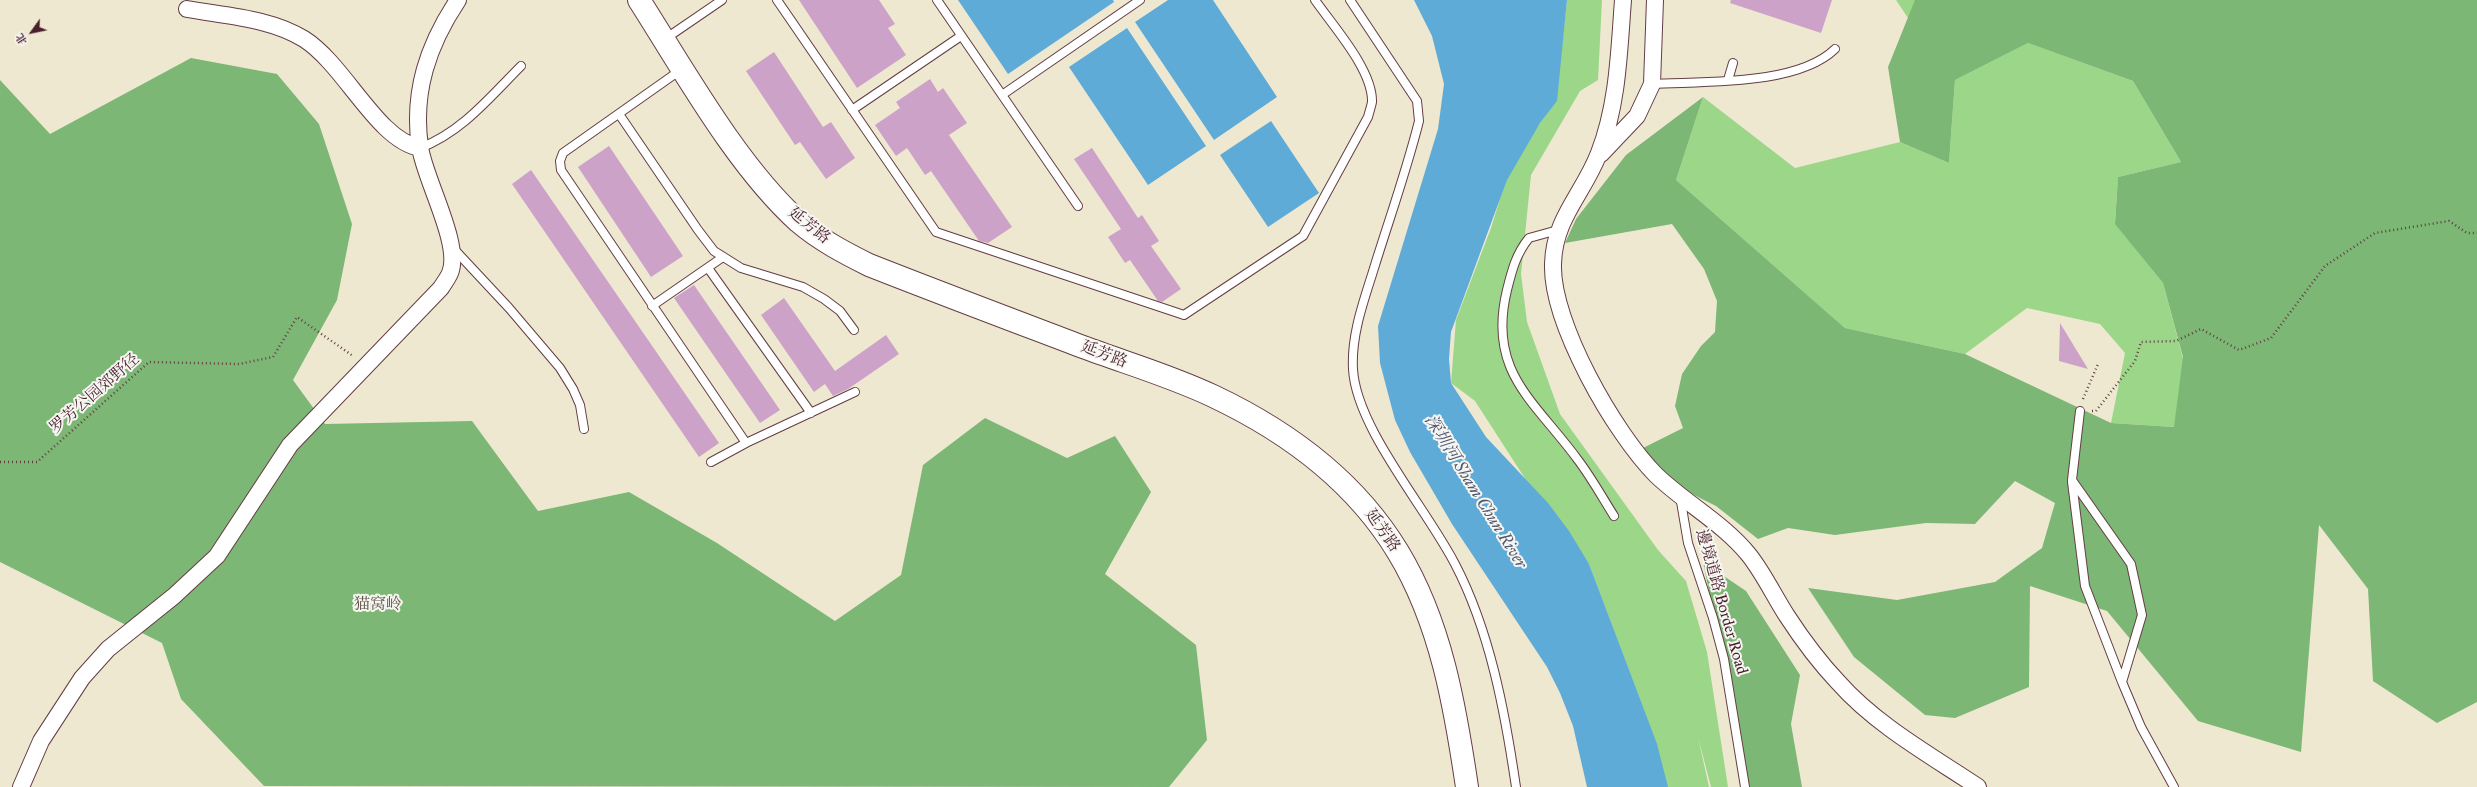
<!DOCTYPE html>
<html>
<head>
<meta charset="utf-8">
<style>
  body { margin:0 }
  #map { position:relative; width:2477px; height:787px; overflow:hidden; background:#efe8d1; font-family:"IM FELL Great Primer","Noto Serif SC",serif }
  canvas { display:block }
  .north { position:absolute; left:12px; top:12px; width:40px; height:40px; -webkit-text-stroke:3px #f6f6f2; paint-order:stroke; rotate:237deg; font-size:11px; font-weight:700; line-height:16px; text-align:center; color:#4a1f2b }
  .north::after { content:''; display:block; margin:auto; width:14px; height:18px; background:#4a1f2b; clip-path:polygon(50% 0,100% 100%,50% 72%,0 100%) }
</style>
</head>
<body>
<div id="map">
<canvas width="2477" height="787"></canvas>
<div class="north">北</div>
</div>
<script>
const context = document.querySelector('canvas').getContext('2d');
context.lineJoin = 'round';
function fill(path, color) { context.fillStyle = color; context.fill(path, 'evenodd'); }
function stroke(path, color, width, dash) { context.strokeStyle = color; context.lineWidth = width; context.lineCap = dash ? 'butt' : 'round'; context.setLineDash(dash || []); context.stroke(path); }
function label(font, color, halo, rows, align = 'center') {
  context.font = font + ' "IM FELL Great Primer","Noto Serif SC",serif'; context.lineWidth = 4; context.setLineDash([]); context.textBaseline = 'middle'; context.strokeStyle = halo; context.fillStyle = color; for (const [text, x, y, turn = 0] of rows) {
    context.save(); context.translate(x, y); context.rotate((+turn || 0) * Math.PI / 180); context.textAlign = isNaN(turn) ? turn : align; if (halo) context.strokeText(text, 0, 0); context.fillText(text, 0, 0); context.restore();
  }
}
fill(new Path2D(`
  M 1567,0 L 1602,0 L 1598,80 L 1580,91 L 1531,175 L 1521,274 L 1527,322 L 1560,414 L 1658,550 L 1686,581 L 1707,652 L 1728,787 L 1711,787 L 1698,737 L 1709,787 L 1666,787 L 1637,693 L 1589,564 L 1526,480 L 1475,401 L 1451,383 L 1456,320 L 1491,228 L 1511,163 L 1556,101 Z
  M 1896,0 L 1918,0 L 1908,18 Z
  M 2028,43 L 2133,81 L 2181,162 L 2118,177 L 2115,223 L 2163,283 L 2186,370 L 2175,427 L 2111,423 L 2125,353 L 2100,324 L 2027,308 L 1965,354 L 1845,328 L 1676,180 L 1703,97 L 1795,168 L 1900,142 L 1949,163 L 1955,80 Z`), '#9bd689');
fill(new Path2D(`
  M 1915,0 L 2477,0 L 2477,702 L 2437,723 L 2373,681 L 2368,589 L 2319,525 L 2301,752 L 2198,721 L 2107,611 L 2030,586 L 2029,687 L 1955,718 L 1925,715 L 1854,657 L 1808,588 L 1897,600 L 1995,582 L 2042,548 L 2055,503 L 2015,481 L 1975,524 L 1926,523 L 1835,535 L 1788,528 L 1758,539 L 1716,506 L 1688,492 L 1637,451 L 1683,428 L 1675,406 L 1682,374 L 1701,346 L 1715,332 L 1717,301 L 1704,269 L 1672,224 L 1565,243 L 1576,219 L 1626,155 L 1703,97 L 1676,180 L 1845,328 L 1965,354 L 2111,423 L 2174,427 L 2183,357 L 2163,283 L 2115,224 L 2118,177 L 2181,162 L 2133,81 L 2028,43 L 1955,80 L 1949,163 L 1900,142 L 1888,67 Z
  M 191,58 L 277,74 L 319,124 L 352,224 L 337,300 L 293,380 L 325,424 L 472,421 L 538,511 L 629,492 L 717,543 L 835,621 L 901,575 L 923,465 L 985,418 L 1067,458 L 1115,436 L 1151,492 L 1105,574 L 1196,645 L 1207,740 L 1169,787 L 264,786 L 181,699 L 162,643 L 0,562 L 0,80 L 50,134 Z
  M 1703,562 L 1746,591 L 1800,675 L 1791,724 L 1802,787 L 1749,787 Z`), '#7cb775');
fill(new Path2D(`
  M 958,0 L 1113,0 L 1114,2 L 1008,74 Z
  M 1168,0 L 1213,0 L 1277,97 L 1214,140 L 1135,22 Z
  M 1414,0 L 1567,0 L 1557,101 L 1540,123 L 1507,180 L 1451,332 L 1449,359 L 1451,383 L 1486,437 L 1548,503 L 1569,531 L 1589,564 L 1657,744 L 1668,787 L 1587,787 L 1573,726 L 1560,693 L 1547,667 L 1452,524 L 1410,452 L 1395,420 L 1380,363 L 1378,326 L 1438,129 L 1444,84 L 1432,36 Z
  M 1127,28 L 1206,146 L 1148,185 L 1069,67 Z
  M 1271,121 L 1319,193 L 1268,227 L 1220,155 Z`), '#5fabd7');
fill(new Path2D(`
  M 799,0 L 879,0 L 895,24 L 888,28 L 906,55 L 857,88 Z
  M 1731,0 L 1832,0 L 1821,33 L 1730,3 Z
  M 774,52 L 823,127 L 831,122 L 855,158 L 826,179 L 800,142 L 795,145 L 746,71 Z
  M 930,79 L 938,92 L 943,88 L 967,123 L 949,135 L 1012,227 L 988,243 L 979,241 L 931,171 L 925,175 L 907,148 L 896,156 L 875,125 L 900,108 L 896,102 Z
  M 609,146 L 683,256 L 651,277 L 578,167 Z
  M 1092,148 L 1138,218 L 1142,215 L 1159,241 L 1151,246 L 1181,289 L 1162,302 L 1158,301 L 1130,260 L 1125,263 L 1108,237 L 1121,229 L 1074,159 Z
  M 531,170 L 719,443 L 699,457 L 512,184 Z
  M 694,285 L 780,410 L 760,423 L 674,298 Z
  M 784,298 L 835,371 L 886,335 L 899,354 L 848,389 L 833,396 L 825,384 L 814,392 L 761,315 Z
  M 2060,323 L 2088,369 L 2059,361 Z`), '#cca2c8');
const lane = new Path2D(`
  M 777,0 L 936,232 L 1184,315 L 1303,236 L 1368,117 C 1369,113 1371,107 1372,102 C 1373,70 1333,26 1315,0
  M 937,0 L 1078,206
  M 1350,0 L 1417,101 L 1419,121 C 1407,169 1390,217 1375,265 C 1365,298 1351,333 1353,369 C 1356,428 1427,509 1455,564 C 1490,631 1505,712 1516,787
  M 665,39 L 722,0
  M 682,69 L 563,153 L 560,161 L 561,170 L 746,443
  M 1728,80 L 1733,63
  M 1652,84 C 1703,81 1797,86 1835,49
  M 1002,95 L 1140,0
  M 852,110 L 961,36
  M 619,114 L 698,230 L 714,251 L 741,268 L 803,287 L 824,299 L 840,311 L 854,330
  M 420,148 C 462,132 490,97 521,66
  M 1558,230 L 1529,238 C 1516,254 1512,270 1507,290 C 1487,372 1534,400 1578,460 C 1591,477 1602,497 1614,516
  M 453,248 L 509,308 L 560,368 L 573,389 L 580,405 L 584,429
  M 708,268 L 811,413
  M 652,306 L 723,257
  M 2080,411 L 2072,480 L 2131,564 L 2142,615 L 2122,682 L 2141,727 L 2174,787
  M 711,462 L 746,443 L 855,392
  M 2072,482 L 2085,586 L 2122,682
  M 1680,496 L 1688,543 L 1713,618 L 1724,659 L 1745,787`);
const street = new Path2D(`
  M 1623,0 C 1619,52 1618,104 1599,153 C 1584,193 1554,218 1553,264 C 1551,323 1615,434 1656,475 C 1685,503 1723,523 1749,555 C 1764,574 1774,596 1787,616 C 1802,639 1819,662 1838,682 C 1876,725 1930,755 1978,787
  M 187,9 C 226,16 270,18 304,39 C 345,65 377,140 420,148
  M 1601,154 L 1637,116 L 1652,84 L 1655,0
  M 21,787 L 41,741 L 82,678 L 108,649 L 174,596 L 217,556 L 290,445 L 441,288 C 444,283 448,278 450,273 C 462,245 424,178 420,147 C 412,92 428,45 458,0`);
const secondary = new Path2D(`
  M 639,0 C 685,72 737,166 799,222 C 820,240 845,253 869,265 C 940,293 1012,320 1083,347 C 1126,363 1171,376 1213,396 C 1287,431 1355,481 1398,552 C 1441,623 1455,706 1467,787`);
stroke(lane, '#633d44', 10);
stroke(street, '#633d44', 18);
stroke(secondary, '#633d44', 24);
stroke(new Path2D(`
  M 2083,399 L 2098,364
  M 2092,411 L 2096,411 L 2135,361 L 2141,342 L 2176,341 L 2201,329 L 2239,350 L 2271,338 L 2325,266 L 2375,233 L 2449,221 L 2467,233 L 2477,233
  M 0,462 L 37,462 L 149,362 L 239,364 L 273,357 L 297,317 L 353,356`), '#633d44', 2.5, [1, 3]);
stroke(lane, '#fff', 8);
stroke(street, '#fff', 16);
stroke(secondary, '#fff', 22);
label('16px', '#4a1f2b', '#f6f6f2', [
  ["延芳路",809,226,39],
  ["延芳路",1104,355,21],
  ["罗芳公园郊野径",95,394,-41],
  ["延芳路",1382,531,55],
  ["邊境道路 Border Road",1721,602,74]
]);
label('16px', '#625647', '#f6f6f2', [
  ["猫窝岭",378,605]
]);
label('italic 17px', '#525770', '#f6f6f2', [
  ["深圳河 Sham Chun River",1475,492,58]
]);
</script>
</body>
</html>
